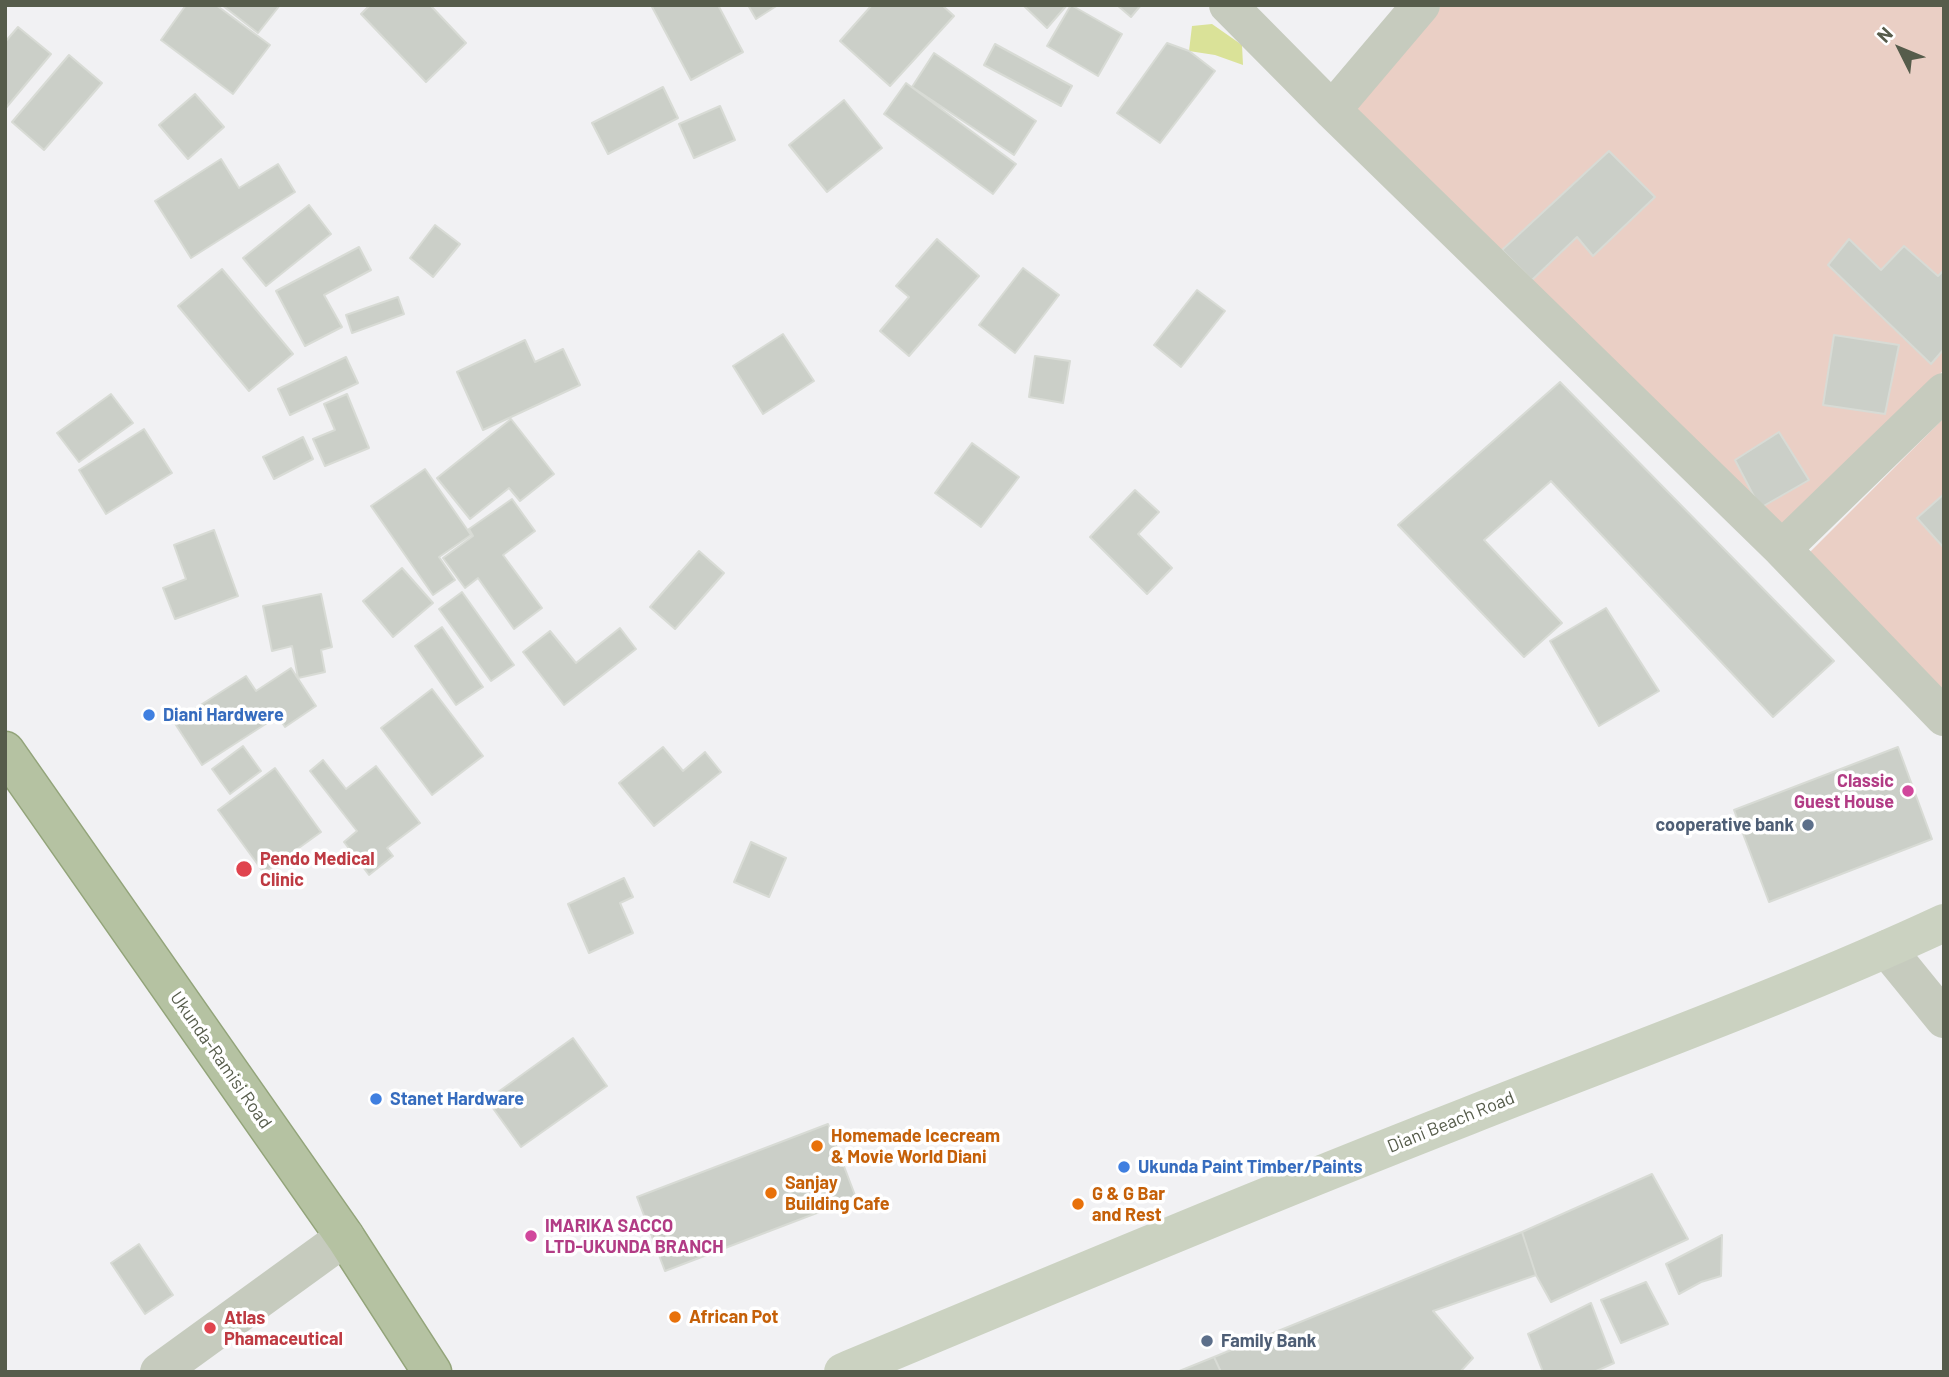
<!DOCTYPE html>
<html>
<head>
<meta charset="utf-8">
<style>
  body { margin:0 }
  #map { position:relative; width:1949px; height:1377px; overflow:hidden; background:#f1f1f3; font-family:Barlow,sans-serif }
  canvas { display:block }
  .frame { position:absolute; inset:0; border:7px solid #565c4b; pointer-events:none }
  .north { position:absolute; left:1865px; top:14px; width:70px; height:70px; -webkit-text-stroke:5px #fff; paint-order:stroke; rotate:313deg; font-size:19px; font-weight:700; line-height:28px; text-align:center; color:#565c4b }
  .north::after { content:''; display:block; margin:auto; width:24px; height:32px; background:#565c4b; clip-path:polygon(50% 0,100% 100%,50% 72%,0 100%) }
</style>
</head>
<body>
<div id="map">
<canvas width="1949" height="1377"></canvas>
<div class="frame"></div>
<div class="north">N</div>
</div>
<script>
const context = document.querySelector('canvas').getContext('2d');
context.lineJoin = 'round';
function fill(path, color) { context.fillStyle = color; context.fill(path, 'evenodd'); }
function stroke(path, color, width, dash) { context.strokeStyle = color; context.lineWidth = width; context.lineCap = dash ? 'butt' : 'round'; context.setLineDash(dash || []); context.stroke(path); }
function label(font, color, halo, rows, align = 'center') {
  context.font = font + ' Barlow,sans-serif'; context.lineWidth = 7; context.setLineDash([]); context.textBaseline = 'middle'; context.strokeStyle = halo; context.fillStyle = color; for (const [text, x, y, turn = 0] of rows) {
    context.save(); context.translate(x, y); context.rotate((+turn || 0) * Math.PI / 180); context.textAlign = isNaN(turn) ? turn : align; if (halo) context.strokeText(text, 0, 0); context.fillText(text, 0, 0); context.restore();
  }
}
fill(new Path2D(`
  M 1442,5 L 1944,5 L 1944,370 L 1778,530 L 1353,107 L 1425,21 Z
  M 1944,418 L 1944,707 L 1809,553 Z`), '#eacfc5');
fill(new Path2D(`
  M 1212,24 L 1242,45 L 1243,65 L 1215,55 L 1189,51 L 1192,26 Z`), '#dae298');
const building = new Path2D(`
  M 186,5 L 216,5 L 270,45 L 233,94 L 161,40 Z
  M 222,5 L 280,5 L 258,33 Z
  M 370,5 L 430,5 L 466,43 L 426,82 L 361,14 Z
  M 651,5 L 718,5 L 743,52 L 691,80 Z
  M 748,5 L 778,5 L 756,19 Z
  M 872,5 L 942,5 L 954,16 L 890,86 L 840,41 Z
  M 1023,5 L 1067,5 L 1047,28 Z
  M 1071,5 L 1122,34 L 1098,76 L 1047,46 Z
  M 1117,5 L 1141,5 L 1131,17 Z
  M 18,27 L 51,54 L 5,109 L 5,42 Z
  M 1167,43 L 1189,51 L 1215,71 L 1160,143 L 1117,113 Z
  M 995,44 L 1072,86 L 1061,106 L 984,65 Z
  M 934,53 L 1036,121 L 1014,155 L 912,87 Z
  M 69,55 L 102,83 L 44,150 L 12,122 Z
  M 906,83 L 1016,164 L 993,194 L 884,114 Z
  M 663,87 L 678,118 L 608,154 L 592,123 Z
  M 195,94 L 224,127 L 188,159 L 159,125 Z
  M 844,100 L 882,148 L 827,192 L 789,145 Z
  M 720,106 L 735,140 L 694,158 L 679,124 Z
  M 1609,151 L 1655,197 L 1593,256 L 1577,237 L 1532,280 L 1502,250 Z
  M 221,159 L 239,188 L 278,164 L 295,192 L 191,258 L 155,201 Z
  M 309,205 L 331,234 L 266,286 L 243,258 Z
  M 435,225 L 460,244 L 433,277 L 410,258 Z
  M 937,239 L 979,276 L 909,356 L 880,331 L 909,297 L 896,286 Z
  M 1849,239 L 1881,270 L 1904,246 L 1938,276 L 1944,270 L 1944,349 L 1931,364 L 1828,265 Z
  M 359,247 L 371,270 L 324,295 L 342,327 L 305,346 L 276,291 Z
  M 1023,268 L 1059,295 L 1015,353 L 979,325 Z
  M 222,269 L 293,354 L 249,391 L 178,306 Z
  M 1197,290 L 1225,311 L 1181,367 L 1154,345 Z
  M 398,297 L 404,314 L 352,333 L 346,315 Z
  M 783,334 L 814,381 L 763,414 L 733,366 Z
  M 1834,335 L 1899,345 L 1885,414 L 1823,405 Z
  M 525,340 L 535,362 L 563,349 L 580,385 L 483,430 L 457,372 Z
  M 1035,356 L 1070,361 L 1063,403 L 1029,397 Z
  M 346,357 L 358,383 L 290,415 L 278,389 Z
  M 1560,382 L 1834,661 L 1773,717 L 1551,481 L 1484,540 L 1562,623 L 1524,657 L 1398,525 Z
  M 111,394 L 133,423 L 79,462 L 57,433 Z
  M 347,394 L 369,448 L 325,466 L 313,439 L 335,430 L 324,404 Z
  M 511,419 L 554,474 L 520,501 L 509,488 L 470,519 L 437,478 Z
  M 144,429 L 172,473 L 106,514 L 79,470 Z
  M 1779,432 L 1809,480 L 1760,508 L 1735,460 Z
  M 303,437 L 313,459 L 274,479 L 263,457 Z
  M 972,443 L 1019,477 L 981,527 L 935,493 Z
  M 425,469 L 471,535 L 439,557 L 455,580 L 433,595 L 371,506 Z
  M 1135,490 L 1159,512 L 1138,534 L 1172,568 L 1147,594 L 1090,537 Z
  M 1944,494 L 1944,548 L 1917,518 Z
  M 512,499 L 535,531 L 503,555 L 542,608 L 514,629 L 478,578 L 465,588 L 443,558 L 473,536 L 469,529 Z
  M 214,530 L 238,596 L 175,619 L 163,588 L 186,579 L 174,545 Z
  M 699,551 L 724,573 L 675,629 L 650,607 Z
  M 402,568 L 433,603 L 393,637 L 363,601 Z
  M 462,592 L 514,665 L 491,681 L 439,609 Z
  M 321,594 L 332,647 L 321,650 L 325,672 L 298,678 L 292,646 L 272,651 L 263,606 Z
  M 1606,608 L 1659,691 L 1599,726 L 1550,641 Z
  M 442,627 L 483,687 L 456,705 L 415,646 Z
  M 620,628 L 636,649 L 564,705 L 523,652 L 550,631 L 576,663 Z
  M 291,668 L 316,706 L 285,727 L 278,716 L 202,765 L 174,722 L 246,676 L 256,691 Z
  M 432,689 L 483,756 L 432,795 L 381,728 Z
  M 243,746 L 261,771 L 230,794 L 212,769 Z
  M 663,747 L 683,771 L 705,752 L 721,772 L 654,826 L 619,783 Z
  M 1898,747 L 1932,839 L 1769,902 L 1734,810 Z
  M 323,760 L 346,789 L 376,766 L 420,823 L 387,848 L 393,856 L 369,875 L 344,842 L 357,831 L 310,771 Z
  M 275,768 L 321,832 L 264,873 L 218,810 Z
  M 751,842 L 786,858 L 769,897 L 734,882 Z
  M 624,878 L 633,897 L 620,903 L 633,933 L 589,953 L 568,904 Z
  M 573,1038 L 607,1086 L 521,1147 L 487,1100 Z
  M 828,1124 L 856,1198 L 665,1271 L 637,1197 Z
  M 1652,1174 L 1688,1239 L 1551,1302 L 1536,1275 L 1522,1232 Z
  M 1522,1232 L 1536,1275 L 1433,1311 L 1473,1358 L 1460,1372 L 1221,1372 L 1214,1357 Z
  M 1722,1235 L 1721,1276 L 1701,1282 L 1679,1294 L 1666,1264 Z
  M 139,1244 L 173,1295 L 145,1314 L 111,1263 Z
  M 1646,1282 L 1668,1324 L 1621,1343 L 1601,1300 Z
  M 1591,1303 L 1614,1363 L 1594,1372 L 1543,1372 L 1528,1334 Z
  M 1214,1357 L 1221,1372 L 1177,1372 Z`);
fill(building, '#cbcfc8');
stroke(building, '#d8dbd5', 2);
const trunk = new Path2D(`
  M 5,751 L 345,1237 L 432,1372`);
stroke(trunk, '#93a47a', 41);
stroke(new Path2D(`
  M 1228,5 L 1332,110 L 1782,549 L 1944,717
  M 1332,110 L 1421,5
  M 1782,549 L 1944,392
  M 1887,949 L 1944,1019
  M 159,1372 L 345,1237`), '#c6cbbe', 38);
stroke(new Path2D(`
  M 843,1372 C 1051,1285 1258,1198 1468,1116 C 1627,1053 1789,995 1944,923`), '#cbd2c1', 38);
stroke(trunk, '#b5c2a2', 38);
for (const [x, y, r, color] of [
  [149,715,7,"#3f7fe0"],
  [1908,791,7,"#d1479c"],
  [1808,825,7,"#5c6f8a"],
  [244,869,9,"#e0444e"],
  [376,1099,7,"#3f7fe0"],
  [817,1146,7,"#e8710a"],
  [1124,1167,7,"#3f7fe0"],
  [771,1193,7,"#e8710a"],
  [1078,1204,7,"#e8710a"],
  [531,1236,7,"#d1479c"],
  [675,1317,7,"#e8710a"],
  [210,1328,7,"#e0444e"],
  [1207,1341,7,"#5c6f8a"]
]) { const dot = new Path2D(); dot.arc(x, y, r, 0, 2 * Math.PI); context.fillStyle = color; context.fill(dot); stroke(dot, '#fff', 2.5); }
label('bold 18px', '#366cbe', '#fff', [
  ["Diani Hardwere",163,715],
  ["Stanet Hardware",390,1099],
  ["Ukunda Paint Timber/Paints",1138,1167]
], 'left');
label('bold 18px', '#b23c85', '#fff', [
  ["Classic",1894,781],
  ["Guest House",1894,802],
  ["IMARIKA SACCO",545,1226,"left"],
  ["LTD-UKUNDA BRANCH",545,1247,"left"]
], 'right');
label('bold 18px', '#4e5e75', '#fff', [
  ["cooperative bank",1794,825],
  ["Family Bank",1221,1341,"left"]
], 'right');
label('bold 18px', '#be3a42', '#fff', [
  ["Pendo Medical",260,859],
  ["Clinic",260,880],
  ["Atlas",224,1318],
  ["Phamaceutical",224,1339]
], 'left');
label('18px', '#565c4b', '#fff', [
  ["Ukunda-Ramisi Road",221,1060,55],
  ["Diani Beach Road",1451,1122,-22]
]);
label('bold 18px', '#c56008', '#fff', [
  ["Homemade Icecream",831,1136],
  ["& Movie World Diani",831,1157],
  ["Sanjay",785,1183],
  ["Building Cafe",785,1204],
  ["G & G Bar",1092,1194],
  ["and Rest",1092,1215],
  ["African Pot",689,1317]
], 'left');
</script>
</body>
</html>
